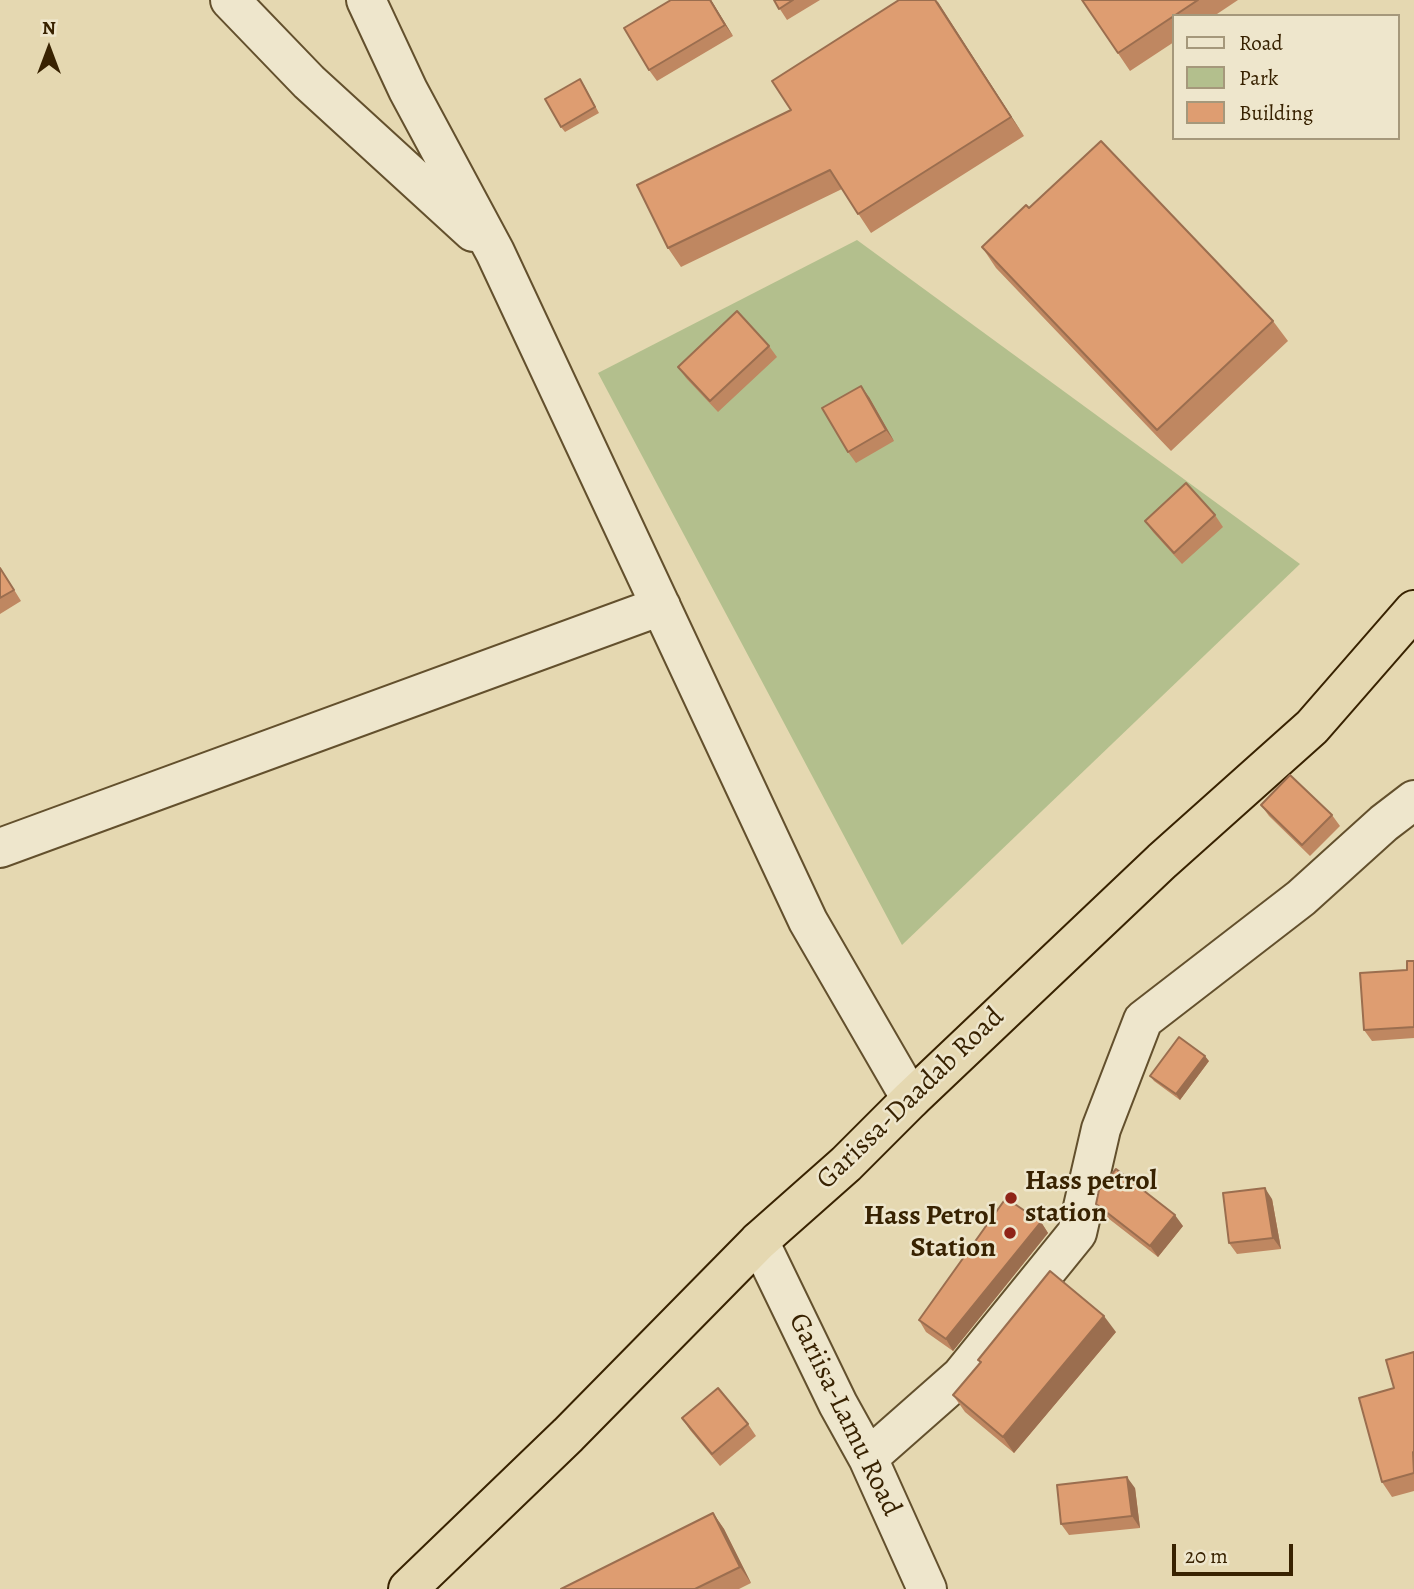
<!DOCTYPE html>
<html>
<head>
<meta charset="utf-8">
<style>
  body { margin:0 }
  #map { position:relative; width:1414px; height:1589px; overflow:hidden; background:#e5d8b1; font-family:Alegreya,serif }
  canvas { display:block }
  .legend { position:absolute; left:1172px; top:14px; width:228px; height:126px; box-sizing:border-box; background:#eee6cc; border:2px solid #a5987b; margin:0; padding:9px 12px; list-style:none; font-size:21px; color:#382201 }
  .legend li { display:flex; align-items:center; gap:14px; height:35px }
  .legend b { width:35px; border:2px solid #a5987b }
  .north { position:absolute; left:14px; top:14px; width:70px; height:70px; -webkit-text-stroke:5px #eee6cc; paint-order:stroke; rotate:0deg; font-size:19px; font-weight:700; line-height:28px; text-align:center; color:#382201 }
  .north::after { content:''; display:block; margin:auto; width:24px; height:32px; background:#382201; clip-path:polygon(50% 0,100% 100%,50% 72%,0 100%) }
  .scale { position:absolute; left:1172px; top:1544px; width:121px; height:32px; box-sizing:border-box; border:4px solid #382201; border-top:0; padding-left:9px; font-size:21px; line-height:24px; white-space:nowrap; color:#382201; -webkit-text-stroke:5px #eee6cc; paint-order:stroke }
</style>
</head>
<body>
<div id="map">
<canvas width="1414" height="1589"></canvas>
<ul class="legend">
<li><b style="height:9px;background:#eee6cc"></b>Road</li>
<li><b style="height:19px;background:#b3bf8d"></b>Park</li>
<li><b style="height:19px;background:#de9d71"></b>Building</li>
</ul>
<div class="north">N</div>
<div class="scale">20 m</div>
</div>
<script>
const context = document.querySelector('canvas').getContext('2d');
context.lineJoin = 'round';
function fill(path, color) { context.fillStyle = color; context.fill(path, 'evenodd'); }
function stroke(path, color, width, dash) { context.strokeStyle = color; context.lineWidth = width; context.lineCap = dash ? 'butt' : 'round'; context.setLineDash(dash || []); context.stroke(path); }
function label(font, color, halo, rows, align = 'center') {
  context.font = font + ' Alegreya,serif'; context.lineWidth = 5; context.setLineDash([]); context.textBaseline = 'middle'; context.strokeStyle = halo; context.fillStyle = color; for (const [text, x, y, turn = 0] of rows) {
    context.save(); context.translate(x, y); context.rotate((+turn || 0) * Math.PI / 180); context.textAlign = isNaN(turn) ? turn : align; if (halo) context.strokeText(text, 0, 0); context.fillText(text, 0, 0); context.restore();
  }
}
fill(new Path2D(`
  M 857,240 L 1300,564 L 902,945 L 598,373 Z`), '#b3bf8d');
const minor = new Path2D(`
  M 230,0 L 309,82 L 473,232
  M 366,0 L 408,90 L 495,252 L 808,921 L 911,1099
  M 0,848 L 661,606
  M 759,1241 L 838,1404 L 868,1458 L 927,1589
  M 868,1458 L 961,1376 L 1077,1233 L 1101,1129 L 1143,1020 L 1301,898 L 1384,823 L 1414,800`);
const highway = new Path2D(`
  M 408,1589 L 568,1435 L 759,1241 L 846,1164 L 911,1099 L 1162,861 L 1312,727 L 1414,610`);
stroke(minor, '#63502d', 42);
stroke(highway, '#382201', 42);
stroke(minor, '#eee6cc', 38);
stroke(highway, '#e5d8b1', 38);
fill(new Path2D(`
  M 671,0 L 711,0 L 733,36 L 657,81 L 649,70 Z
  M 774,0 L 820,0 L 787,20 Z
  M 936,0 L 1024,136 L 871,233 L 842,189 L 681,267 L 668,248 L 791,110 Z
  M 1082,0 L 1238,0 L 1214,16 L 1174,16 L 1174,42 L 1130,71 Z
  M 584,85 L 599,113 L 565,132 L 561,127 Z
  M 1029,208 L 1273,321 L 1288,341 L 1171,451 L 996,268 L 982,247 Z
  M 769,346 L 777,357 L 718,412 L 686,378 L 678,367 Z
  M 869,397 L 894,441 L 856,463 L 848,452 Z
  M 1215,515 L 1223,527 L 1182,564 L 1153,532 L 1145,521 Z
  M 0,567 L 21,601 L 0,614 Z
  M 1261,805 L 1332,815 L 1340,826 L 1310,856 L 1269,816 Z
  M 1414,961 L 1414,1038 L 1372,1041 L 1364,1030 Z
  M 1209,1061 L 1180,1100 L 1154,1081 L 1150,1076 Z
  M 1272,1199 L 1281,1249 L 1237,1254 L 1229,1243 Z
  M 1096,1204 L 1183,1226 L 1158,1257 L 1104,1215 Z
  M 1041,1222 L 1048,1233 L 953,1351 L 926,1332 L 919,1320 Z
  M 1116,1332 L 1014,1453 L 965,1412 L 953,1395 L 980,1363 L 978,1360 Z
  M 1414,1352 L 1414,1491 L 1392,1497 L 1382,1482 L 1394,1388 Z
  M 682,1418 L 748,1424 L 756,1436 L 720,1466 L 690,1430 Z
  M 1135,1488 L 1140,1528 L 1069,1535 L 1061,1524 Z
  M 713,1513 L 724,1529 L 751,1583 L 739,1589 L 561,1589 Z`), '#bf8761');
fill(new Path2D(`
  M 710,0 L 711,0 L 733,36 L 725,25 Z
  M 935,0 L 938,2 L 1024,136 L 1011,117 Z
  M 861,386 L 869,397 L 894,441 L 886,430 Z
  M 1205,1056 L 1209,1061 L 1180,1100 L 1176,1094 Z
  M 1265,1188 L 1272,1199 L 1281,1249 L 1273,1238 Z
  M 1175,1215 L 1183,1226 L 1158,1257 L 1150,1246 Z
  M 1041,1222 L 1048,1233 L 953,1351 L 946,1339 Z
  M 1104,1316 L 1116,1332 L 1014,1453 L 1003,1437 Z
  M 1127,1477 L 1135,1488 L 1140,1528 L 1132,1516 Z
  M 713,1513 L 724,1529 L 751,1583 L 740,1567 Z`), '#9b6e4f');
const building = new Path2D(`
  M 671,0 L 710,0 L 725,25 L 649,70 L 624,28 Z
  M 774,0 L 793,0 L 779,9 Z
  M 899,0 L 935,0 L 1011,117 L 858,214 L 830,170 L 668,248 L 637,185 L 791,110 L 772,81 Z
  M 1082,0 L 1198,0 L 1118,53 Z
  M 580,79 L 595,107 L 561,127 L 545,99 Z
  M 1101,141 L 1273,321 L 1157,430 L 982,247 L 1026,205 L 1029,208 Z
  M 737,311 L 769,346 L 710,401 L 678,367 Z
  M 861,386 L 886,430 L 848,452 L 822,408 Z
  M 1186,483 L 1215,515 L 1174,553 L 1145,521 Z
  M 0,568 L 14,590 L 0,598 Z
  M 1290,775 L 1332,815 L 1302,845 L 1261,805 Z
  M 1407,961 L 1414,961 L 1414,1027 L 1364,1030 L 1360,973 L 1407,970 Z
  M 1179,1037 L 1205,1056 L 1176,1094 L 1150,1076 Z
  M 1116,1169 L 1175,1215 L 1150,1246 L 1096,1204 L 1099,1190 Z
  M 1265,1188 L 1273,1238 L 1229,1243 L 1223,1193 Z
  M 1006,1198 L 1041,1222 L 946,1339 L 919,1320 Z
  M 1050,1271 L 1104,1316 L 1003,1437 L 953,1395 L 981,1362 L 978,1360 Z
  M 1414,1352 L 1414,1452 L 1413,1452 L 1414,1473 L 1382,1482 L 1359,1398 L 1394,1388 L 1386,1360 Z
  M 718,1388 L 748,1424 L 712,1454 L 682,1418 Z
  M 1127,1477 L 1132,1516 L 1061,1524 L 1057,1485 Z
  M 713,1513 L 740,1567 L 695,1589 L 561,1589 Z`);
fill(building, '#de9d71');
stroke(building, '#9b6e4f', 2);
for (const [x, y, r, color] of [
  [1011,1198,7,"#8f2418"],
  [1010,1233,7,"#8f2418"]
]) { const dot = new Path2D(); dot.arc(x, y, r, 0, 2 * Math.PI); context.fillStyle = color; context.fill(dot); stroke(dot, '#eee6cc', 2.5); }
label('28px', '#382201', '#eee6cc', [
  ["Garissa-Daadab Road",911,1099,-44],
  ["Gariisa-Lamu Road",844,1415,64]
]);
label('bold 28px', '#382201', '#eee6cc', [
  ["Hass petrol",1025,1182],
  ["station",1025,1214],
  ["Hass Petrol",996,1217,"right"],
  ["Station",996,1249,"right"]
], 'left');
</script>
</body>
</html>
